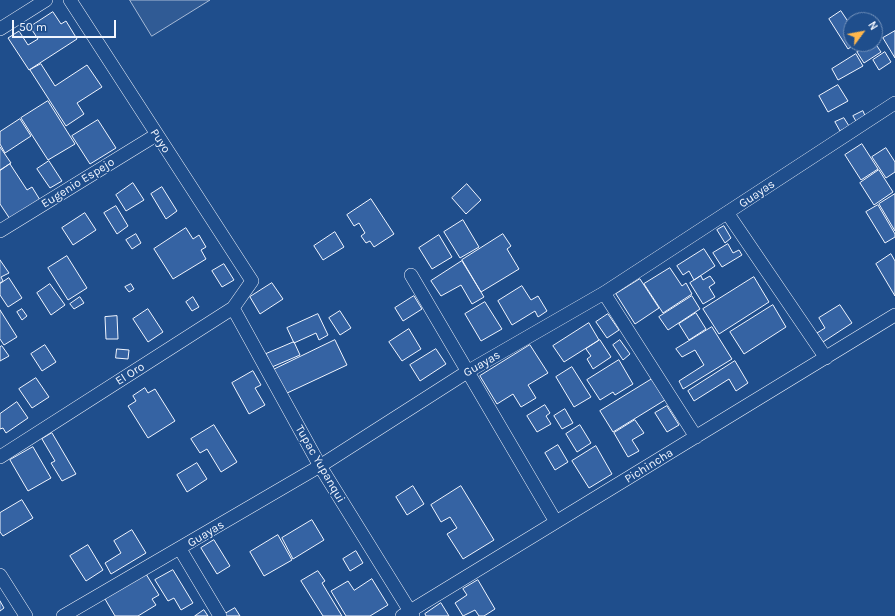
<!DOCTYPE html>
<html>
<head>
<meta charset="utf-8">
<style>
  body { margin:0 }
  #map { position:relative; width:895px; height:616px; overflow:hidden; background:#1f4e8c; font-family:Karla,sans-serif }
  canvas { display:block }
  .north { position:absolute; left:843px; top:12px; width:40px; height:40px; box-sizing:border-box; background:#1f4e8c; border:1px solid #7391ba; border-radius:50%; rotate:58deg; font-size:11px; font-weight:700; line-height:16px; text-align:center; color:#f2f6ff }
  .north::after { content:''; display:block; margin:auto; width:14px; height:18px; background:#ffb74d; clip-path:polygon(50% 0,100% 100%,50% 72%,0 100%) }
  .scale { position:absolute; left:12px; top:20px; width:104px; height:18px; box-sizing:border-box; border:2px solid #f2f6ff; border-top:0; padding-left:5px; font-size:12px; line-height:14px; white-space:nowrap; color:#f2f6ff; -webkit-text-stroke:3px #1f4e8c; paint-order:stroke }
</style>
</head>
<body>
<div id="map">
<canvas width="895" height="616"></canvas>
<div class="north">N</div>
<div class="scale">50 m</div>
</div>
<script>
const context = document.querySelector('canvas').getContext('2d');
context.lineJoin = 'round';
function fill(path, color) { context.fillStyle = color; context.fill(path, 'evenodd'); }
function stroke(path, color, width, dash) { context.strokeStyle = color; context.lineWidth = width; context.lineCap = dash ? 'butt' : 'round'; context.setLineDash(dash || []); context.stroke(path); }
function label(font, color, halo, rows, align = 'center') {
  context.font = font + ' Karla,sans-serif'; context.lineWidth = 3; context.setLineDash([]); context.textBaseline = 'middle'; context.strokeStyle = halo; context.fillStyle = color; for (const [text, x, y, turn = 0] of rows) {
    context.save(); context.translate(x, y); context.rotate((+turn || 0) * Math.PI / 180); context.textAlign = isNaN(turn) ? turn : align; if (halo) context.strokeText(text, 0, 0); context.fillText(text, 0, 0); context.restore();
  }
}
const built = new Path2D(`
  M 130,0 L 210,0 L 152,36 Z`);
fill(built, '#305b95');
stroke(built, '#a8bbd7', 1);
const building = new Path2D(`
  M 841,11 L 851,26 L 851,44 L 855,44 L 848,49 L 829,19 Z
  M 53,12 L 61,24 L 66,21 L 77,39 L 29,70 L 8,38 L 19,31 L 28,45 L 38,39 L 30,27 Z
  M 895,31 L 895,58 L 883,38 Z
  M 875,43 L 881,52 L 864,63 L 857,52 Z
  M 885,52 L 891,62 L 879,70 L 873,60 Z
  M 856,54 L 863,66 L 838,80 L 832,69 Z
  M 41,64 L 55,86 L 87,65 L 102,87 L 77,103 L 84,114 L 66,126 L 30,70 Z
  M 838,85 L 848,101 L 828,112 L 819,96 Z
  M 48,101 L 75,144 L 48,160 L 21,118 Z
  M 863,111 L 866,118 L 857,123 L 853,116 Z
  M 844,118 L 849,126 L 840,131 L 835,122 Z
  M 20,119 L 31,136 L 5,153 L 0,144 L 0,132 Z
  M 98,120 L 116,148 L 90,164 L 72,136 Z
  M 862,144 L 878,169 L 861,180 L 845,155 Z
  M 0,147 L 11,163 L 0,170 Z
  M 886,148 L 895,162 L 895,172 L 886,178 L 872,157 Z
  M 49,161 L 62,181 L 50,188 L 37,169 Z
  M 10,164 L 27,190 L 32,187 L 40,200 L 10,219 L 0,204 L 0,171 Z
  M 879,170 L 893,192 L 874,205 L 860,183 Z
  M 133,183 L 144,200 L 126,211 L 116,195 Z
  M 467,184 L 481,200 L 466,214 L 452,198 Z
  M 162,187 L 177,211 L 166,219 L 151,194 Z
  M 895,194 L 895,231 L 879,204 Z
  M 371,199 L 394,234 L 374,247 L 370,241 L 366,243 L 361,236 L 365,233 L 359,223 L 354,226 L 347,215 Z
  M 878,205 L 895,234 L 895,237 L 885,243 L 866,212 Z
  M 116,206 L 128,226 L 117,234 L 104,213 Z
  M 85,213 L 96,230 L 73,245 L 62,228 Z
  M 463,220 L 479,247 L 460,258 L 444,232 Z
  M 724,226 L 731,238 L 725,243 L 717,230 Z
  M 186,228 L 193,239 L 199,235 L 206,247 L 201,250 L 206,259 L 173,279 L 154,249 Z
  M 335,232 L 344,247 L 323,260 L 314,246 Z
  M 136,234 L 141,243 L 132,249 L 126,240 Z
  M 503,234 L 511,246 L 507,249 L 519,269 L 481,292 L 462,260 Z
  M 439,235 L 452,257 L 432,269 L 419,248 Z
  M 728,244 L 733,253 L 739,250 L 742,255 L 722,267 L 713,253 Z
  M 704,249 L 715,266 L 694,280 L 689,271 L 683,275 L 677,266 Z
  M 891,254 L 895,261 L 895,296 L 876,264 Z
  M 67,256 L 87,288 L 68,300 L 48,268 Z
  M 0,260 L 9,273 L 1,277 L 3,281 L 0,283 Z
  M 462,261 L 484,297 L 472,304 L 461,285 L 441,296 L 431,281 Z
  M 224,264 L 234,280 L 222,287 L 212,271 Z
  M 670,268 L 682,286 L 686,283 L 692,294 L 663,313 L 644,284 Z
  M 701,276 L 703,280 L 710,276 L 715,283 L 709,287 L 715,297 L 703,304 L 690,283 Z
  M 754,277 L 769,302 L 719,334 L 703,309 Z
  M 9,278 L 22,298 L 8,307 L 0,295 L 0,284 Z
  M 640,279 L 659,308 L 635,324 L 616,294 Z
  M 272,283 L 283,299 L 260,314 L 250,297 Z
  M 50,284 L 65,305 L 51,315 L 37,293 Z
  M 131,284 L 134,289 L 129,292 L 125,287 Z
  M 522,286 L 531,300 L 538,296 L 547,311 L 538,317 L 535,311 L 512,325 L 498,301 Z
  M 414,296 L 422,309 L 403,321 L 395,308 Z
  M 692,296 L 700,309 L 668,330 L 659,317 Z
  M 80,297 L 84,303 L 74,309 L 70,304 Z
  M 193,297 L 199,307 L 192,311 L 186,302 Z
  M 485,302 L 502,329 L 481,341 L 465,314 Z
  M 773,305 L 786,327 L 744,354 L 730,332 Z
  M 840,305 L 852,323 L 823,342 L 817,333 L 825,328 L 819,318 Z
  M 22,309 L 27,316 L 22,320 L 17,312 Z
  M 148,309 L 163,332 L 148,342 L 133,319 Z
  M 0,310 L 17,337 L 4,345 L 0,339 Z
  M 340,311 L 351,328 L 340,335 L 329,318 Z
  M 696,313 L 706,329 L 689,340 L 679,324 Z
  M 318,314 L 328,335 L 319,340 L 316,333 L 294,343 L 287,328 Z
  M 608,314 L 619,330 L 607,338 L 596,322 Z
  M 117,316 L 118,339 L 106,339 L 105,317 Z
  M 589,323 L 599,340 L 564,362 L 553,346 Z
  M 712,327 L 732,359 L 683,389 L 679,381 L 704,365 L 695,350 L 682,357 L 676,349 Z
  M 409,329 L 421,349 L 402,361 L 389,342 Z
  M 335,340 L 347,365 L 285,394 L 273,370 Z
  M 600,340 L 611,357 L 593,369 L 587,359 L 591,356 L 586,349 Z
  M 620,340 L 630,354 L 623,360 L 613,345 Z
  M 294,342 L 300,355 L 272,367 L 266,354 Z
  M 45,345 L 56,362 L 42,371 L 31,354 Z
  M 530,345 L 548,373 L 528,385 L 536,398 L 521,407 L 513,394 L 497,404 L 480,376 Z
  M 2,346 L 9,356 L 0,361 L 0,347 Z
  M 117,349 L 129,350 L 128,359 L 116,358 Z
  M 436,349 L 446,364 L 420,381 L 410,365 Z
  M 619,360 L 633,384 L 615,395 L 613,392 L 600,400 L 587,380 Z
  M 735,361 L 748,383 L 736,391 L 729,379 L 694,401 L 688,391 Z
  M 572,367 L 591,397 L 574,407 L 556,377 Z
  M 253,371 L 261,385 L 255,388 L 265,405 L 249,414 L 232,383 Z
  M 36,378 L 49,397 L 32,408 L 19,389 Z
  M 652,379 L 665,400 L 613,432 L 600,411 Z
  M 145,388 L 148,393 L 155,389 L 175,421 L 148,438 L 128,406 L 136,401 L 133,396 Z
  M 17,402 L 28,418 L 6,433 L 3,428 L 0,429 L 0,414 Z
  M 545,405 L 550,413 L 546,416 L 551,424 L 537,432 L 527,416 Z
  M 667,406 L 679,425 L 667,432 L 655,413 Z
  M 565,409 L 573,423 L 562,429 L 554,416 Z
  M 635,420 L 644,433 L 632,440 L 639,451 L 628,457 L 614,433 Z
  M 214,425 L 237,462 L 221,472 L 207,449 L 200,453 L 191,439 Z
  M 580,425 L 591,443 L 577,452 L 566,434 Z
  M 52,433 L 76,474 L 62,481 L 51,463 L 55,461 L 42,439 Z
  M 558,445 L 568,462 L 555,470 L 545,453 Z
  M 596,446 L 612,474 L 589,488 L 572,461 Z
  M 33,447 L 51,478 L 28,491 L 10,460 Z
  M 197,463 L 207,479 L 187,492 L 177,475 Z
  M 413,486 L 424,504 L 407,515 L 396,497 Z
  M 461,486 L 494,540 L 463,559 L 447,534 L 457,528 L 450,517 L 441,522 L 431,505 Z
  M 22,500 L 33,518 L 3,536 L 0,532 L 0,513 Z
  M 312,520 L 324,540 L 293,559 L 282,538 Z
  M 132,530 L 146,553 L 111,574 L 105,563 L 121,553 L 114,541 Z
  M 278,535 L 292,560 L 264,576 L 250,552 Z
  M 214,540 L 230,566 L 217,574 L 201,548 Z
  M 88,545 L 103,570 L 86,581 L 70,556 Z
  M 356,551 L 363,563 L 350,571 L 343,559 Z
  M 173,570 L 193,603 L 181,610 L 174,598 L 168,601 L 155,580 Z
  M 318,571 L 325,581 L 322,583 L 342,616 L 323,616 L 301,581 Z
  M 146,574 L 159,595 L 152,599 L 156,605 L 138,616 L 115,616 L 105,599 Z
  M 372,579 L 388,605 L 370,616 L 346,616 L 331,591 L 348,581 L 354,590 Z
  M 478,580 L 495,609 L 484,616 L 479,616 L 475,610 L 463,616 L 455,603 L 467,595 L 463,589 Z
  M 0,601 L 4,608 L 0,611 Z
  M 441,603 L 449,616 L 426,616 L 425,614 Z
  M 235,608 L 240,616 L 224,616 L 223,615 Z
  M 204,610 L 208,616 L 195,616 Z`);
fill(building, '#3563a3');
stroke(building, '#f2f6ff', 1);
const minor = new Path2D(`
  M 0,29 L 46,0
  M 728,214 L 826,358
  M 0,231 L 156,135
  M 411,275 L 556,522
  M 604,293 L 696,437
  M 233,308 L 320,466 L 413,616
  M 0,457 L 233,308 L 252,281 L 70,0
  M 180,549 L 220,616
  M 0,575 L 26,616
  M 63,616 L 320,466 L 467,372 L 604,293 L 895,103
  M 402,616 L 895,315`);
stroke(minor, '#f2f6ff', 14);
stroke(minor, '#1f4e8c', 13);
label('12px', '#f2f6ff', '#1f4e8c', [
  ["Puyo",160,141,57],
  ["Eugenio Espejo",78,183,-32],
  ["Guayas",757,194,-34],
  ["Guayas",482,364,-30],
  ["El Oro",130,374,-32],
  ["Tupac Yupanqui",320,464,60],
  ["Pichincha",649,466,-32],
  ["Guayas",206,534,-31]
]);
</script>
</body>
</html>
